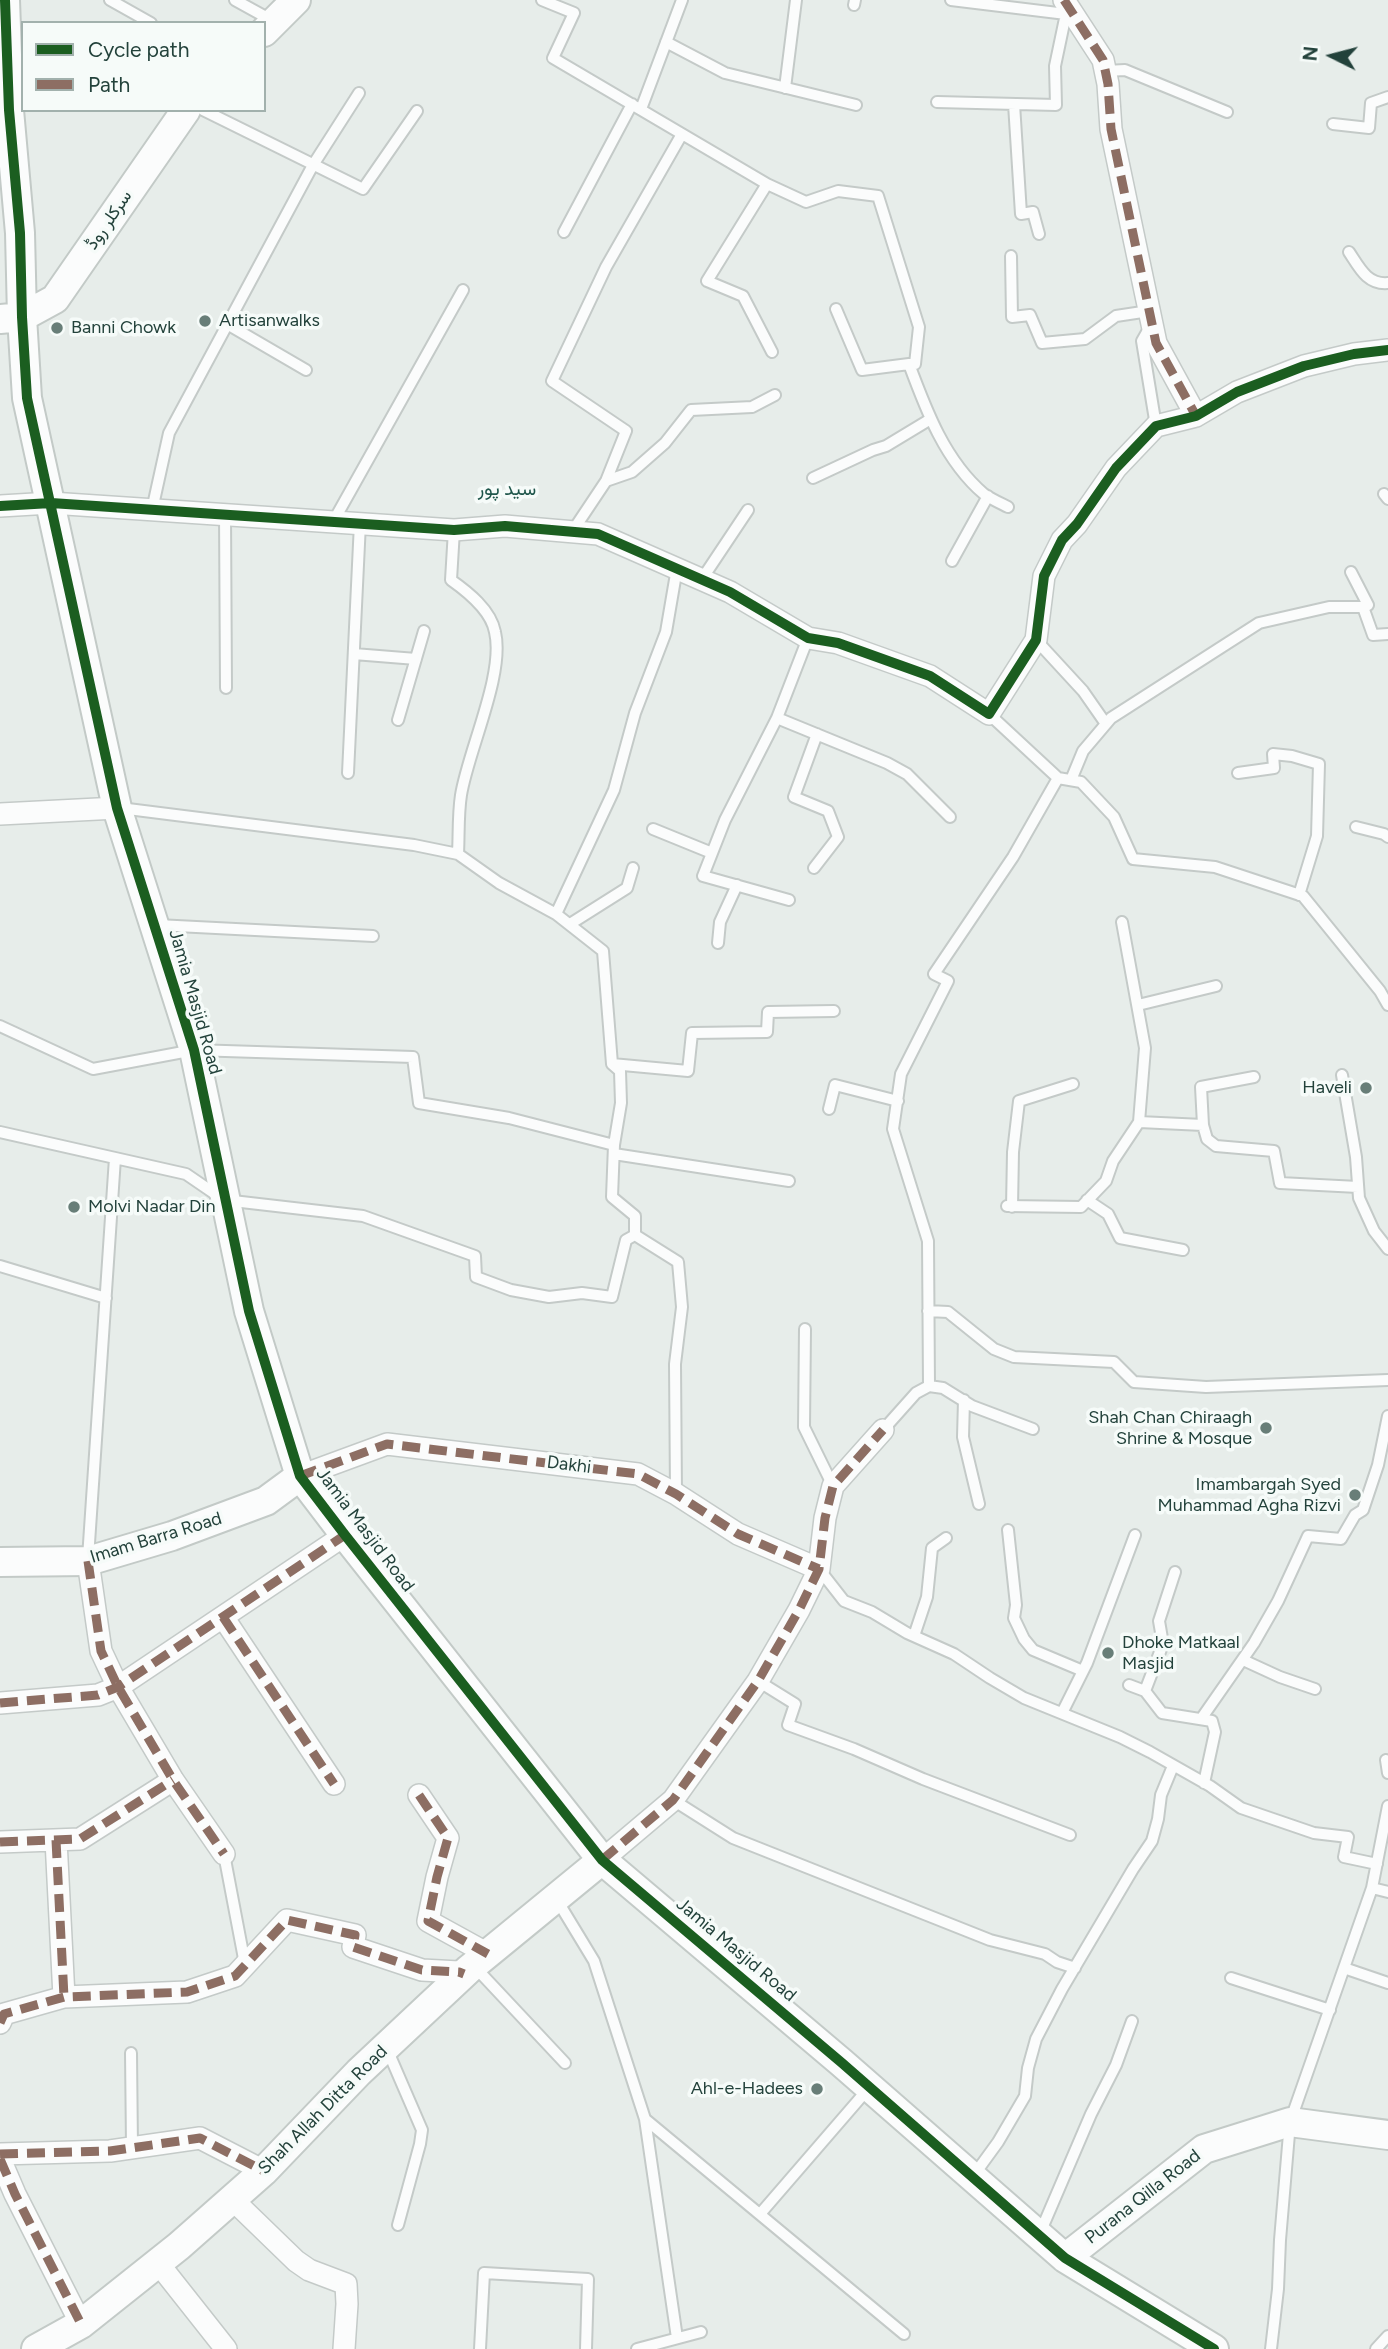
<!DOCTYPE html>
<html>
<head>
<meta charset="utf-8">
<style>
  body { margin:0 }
  #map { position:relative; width:1388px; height:2349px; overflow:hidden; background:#e7edea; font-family:Figtree,sans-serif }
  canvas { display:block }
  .legend { position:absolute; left:21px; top:21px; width:245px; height:91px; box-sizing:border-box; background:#f6fbf9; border:2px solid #a2b1ad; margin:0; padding:9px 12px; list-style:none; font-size:21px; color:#23423b }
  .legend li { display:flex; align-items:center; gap:14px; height:35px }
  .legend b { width:35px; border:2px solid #a2b1ad }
  .north { position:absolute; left:1297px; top:21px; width:70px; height:70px; -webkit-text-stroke:5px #f6fbf9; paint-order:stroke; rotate:276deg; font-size:19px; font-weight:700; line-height:28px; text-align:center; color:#23423b }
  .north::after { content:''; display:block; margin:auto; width:24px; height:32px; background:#23423b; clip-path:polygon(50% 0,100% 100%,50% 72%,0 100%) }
</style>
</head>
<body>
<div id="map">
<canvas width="1388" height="2349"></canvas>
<ul class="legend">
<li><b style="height:9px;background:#1b5e20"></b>Cycle path</li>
<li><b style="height:9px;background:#8d6e63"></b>Path</li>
</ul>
<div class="north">N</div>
</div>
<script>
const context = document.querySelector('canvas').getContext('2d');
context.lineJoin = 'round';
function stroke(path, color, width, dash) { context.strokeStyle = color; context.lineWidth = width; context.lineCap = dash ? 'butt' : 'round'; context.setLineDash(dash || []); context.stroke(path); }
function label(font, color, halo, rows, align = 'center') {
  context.font = font + ' Figtree,Vazirmatn,sans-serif'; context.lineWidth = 7; context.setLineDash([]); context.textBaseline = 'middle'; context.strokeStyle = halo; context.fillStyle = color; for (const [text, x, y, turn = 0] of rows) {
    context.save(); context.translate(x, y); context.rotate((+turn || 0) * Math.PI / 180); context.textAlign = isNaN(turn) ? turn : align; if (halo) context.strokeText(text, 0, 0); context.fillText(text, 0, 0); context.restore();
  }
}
const lane = new Path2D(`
  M 110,0 L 151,23
  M 235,0 L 273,21
  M 542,0 L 574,13 L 553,58 L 767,184 L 806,202 L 838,191 L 878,196 L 919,327 L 915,364 L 909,364 C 926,410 945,461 984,494 C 991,499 1000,503 1008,507
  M 951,0 L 1066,14
  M 854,5 L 855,0
  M 666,42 L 725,73 L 856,105
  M 1106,71 L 1125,70 L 1227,112
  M 785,88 L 796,0
  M 937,102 L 1056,105 L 1055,66 L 1067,9
  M 1014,104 L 1021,214 L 1033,212 L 1039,234
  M 641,109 L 682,0
  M 203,110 L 363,189 L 417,111
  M 1333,124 L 1369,128 L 1371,103 L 1388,97
  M 767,184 L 707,281 L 743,296 L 772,352
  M 564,232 L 632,104
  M 1349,252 C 1359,267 1367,285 1388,283
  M 1011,256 L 1012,317 L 1030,315 L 1042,343 L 1085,339 L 1116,316 L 1149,311
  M 836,309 L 862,370 L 909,364
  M 227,324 L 306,370
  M 1150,327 L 1142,341 L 1156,426
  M 813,478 L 873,450 L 886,446 L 929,420
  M 606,481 L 632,472 L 665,443 L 691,410 L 752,407 L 775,395
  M 1384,494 L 1388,499
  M 152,510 L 169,433 L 313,165 L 359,93
  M 225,514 L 226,688
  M 333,522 L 463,290
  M 454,530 L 451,580 C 468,592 491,610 495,632 C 505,674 468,751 461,795 C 458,814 459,835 458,854
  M 572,532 L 606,481 L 626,431 L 552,381 L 606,267 L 682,134
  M 952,561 L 988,496
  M 1351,572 L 1368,605 L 1363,607
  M 702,579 L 748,510
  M 1036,640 L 1083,691 L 1106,724
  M 354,654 L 416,659
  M 989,714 L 1058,778 L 1081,782 L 1114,817 L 1133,859 L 1215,867 L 1303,896 L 1380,991 L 1388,1005
  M 777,718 L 887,763 L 907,774 L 950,817
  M 398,720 L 424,631
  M 348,773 L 360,523
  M 1238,773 L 1274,768 L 1273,754 L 1292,756 L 1319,764 L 1317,836 L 1299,895
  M 1071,780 L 1083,751 L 1111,718 L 1259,623 L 1329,607 L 1363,607 L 1373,635 L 1388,634
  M 120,808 L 414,845 L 458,854 L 499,883 L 556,914 L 603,951 L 612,1064 L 620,1071 L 621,1103 L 614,1145 L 612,1197 L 635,1216 L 635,1235
  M 1356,827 L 1384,834 L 1388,837
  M 653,829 L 712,853
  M 814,868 L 838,837 L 828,811 L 794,797 L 817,734
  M 789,900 L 703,876 L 725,820 L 777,718 L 808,638
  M 556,914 L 614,790 L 635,713 L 666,632 L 677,568
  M 570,924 L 627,888 L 633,868
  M 157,925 L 373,936
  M 718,943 L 720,922 L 737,885
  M 1138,1005 L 1216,986
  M 0,1026 L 93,1069 L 194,1050 L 413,1057 L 419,1103 L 509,1118 L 614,1145
  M 612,1064 L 688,1071 L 692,1033 L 767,1032 L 768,1012 L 834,1011
  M 1342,1075 L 1356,1157 L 1359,1198 L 1374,1231 L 1388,1249
  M 1254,1077 L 1201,1087 L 1203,1125 L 1207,1139 L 1216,1146 L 1274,1151 L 1280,1183 L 1358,1187
  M 829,1109 L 835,1085 L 898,1101
  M 1139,1122 L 1203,1125
  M 0,1132 L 186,1174 L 224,1200 L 363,1216 L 475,1256 L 476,1277 L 511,1290 L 549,1297 L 582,1293 L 612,1297 L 626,1240 L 635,1235
  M 614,1154 L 789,1181
  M 1087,1200 L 1108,1214 L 1120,1238 L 1183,1250
  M 1007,1206 L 1081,1207 L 1106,1181 L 1113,1161 L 1139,1122 L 1145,1048 L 1122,922
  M 1012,1207 L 1013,1152 L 1019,1101 L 1073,1084
  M 635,1235 L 678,1262 L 682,1307 L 675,1364 L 676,1494
  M 0,1266 L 106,1298
  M 928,1311 L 948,1312 L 994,1349 L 1014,1357 L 1114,1362 L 1134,1382 L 1206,1387 L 1388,1380
  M 805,1329 L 804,1427 L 833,1486
  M 929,1386 L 928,1241 L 893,1129 L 901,1074 L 948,981 L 934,974 L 1013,857 L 1058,778
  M 964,1400 L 963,1437 L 979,1504
  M 883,1430 L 916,1393 L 929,1386 L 943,1388 L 972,1406 L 1033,1429
  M 1008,1530 L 1016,1605 L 1014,1618 L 1024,1639 L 1033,1650 L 1083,1671
  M 88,1558 L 115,1158
  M 819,1569 L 844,1601 L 872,1612 L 907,1633 L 954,1654 L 990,1678 L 1024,1698 L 1120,1737 L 1150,1752 L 1210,1786 L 1241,1808 L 1314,1833 L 1348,1837 L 1344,1857 L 1377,1864
  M 914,1636 L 927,1597 L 932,1548 L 946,1538
  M 1243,1660 L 1280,1677 L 1315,1689
  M 758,1681 L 795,1704 L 788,1725 L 854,1749 L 923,1779 L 1070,1835
  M 1129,1685 L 1145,1691 L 1162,1713 L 1212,1721 L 1215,1732 L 1204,1783
  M 1145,1691 L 1163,1644 L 1159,1621 L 1175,1572
  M 1062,1713 L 1087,1663 L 1135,1535
  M 1201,1719 L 1254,1643 L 1278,1601 L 1308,1536 L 1341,1539 L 1355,1515 L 1363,1510 L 1378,1465 L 1388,1416
  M 1386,1760 L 1388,1773
  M 673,1800 L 733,1838 L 990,1940 L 1045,1954 L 1057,1962 L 1075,1968
  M 224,1854 L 245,1964
  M 1372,1888 L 1388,1892
  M 557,1900 L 594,1961 L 645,2119 L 677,2338
  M 474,1966 L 565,2063
  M 1344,1968 L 1388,1983
  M 1231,1978 L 1330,2010
  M 387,2049 L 422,2130 L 420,2144 L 398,2225
  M 131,2053 L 132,2147
  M 645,2119 L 904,2334
  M 974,2175 L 998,2142 L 1025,2096 L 1028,2068 L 1036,2039 L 1062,1989 L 1133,1869 L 1152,1841 L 1158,1819 L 1161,1795 L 1173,1766
  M 760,2214 L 868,2089
  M 1040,2233 L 1091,2114 L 1116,2065 L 1132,2021
  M 480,2349 L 484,2273 L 588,2279 L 586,2349
  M 637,2349 L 701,2332
  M 1271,2349 L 1278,2289 L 1280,2240 L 1290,2122 L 1372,1888 L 1388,1806
  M 1376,2349 L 1388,2336`);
const street = new Path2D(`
  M 1064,0 L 1103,60 L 1108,84 L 1111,129 L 1156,343 L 1196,416
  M 0,506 L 51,503 L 454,530 L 505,526 L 598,534 L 730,592 L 808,638 L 838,643 L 930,676 L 989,714 L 1036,640 L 1044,576 L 1062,540 L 1077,524 L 1116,468 L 1156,426 L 1196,416 L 1237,392 L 1304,366 L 1354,354 L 1388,350
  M 0,814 L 117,808
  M 300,1476 L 387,1444 L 638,1474 L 676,1494 L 738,1534 L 819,1569
  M 88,1561 L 101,1651 L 118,1687 L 173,1780 L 224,1854
  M 223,1617 L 334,1784
  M 0,1703 L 98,1695 L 118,1687 L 345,1535
  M 419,1795 L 448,1838 L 437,1877 L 428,1921 L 488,1954
  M 56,1840 L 64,1997
  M 0,1842 L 80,1839 L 173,1780
  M 602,1860 L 673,1800 L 758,1681 L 799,1610 L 819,1569 L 825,1518 L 833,1486 L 883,1430
  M 0,2023 L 4,2014 L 64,1997 L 187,1992 L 235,1976 L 287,1920 L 355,1935 L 353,1947 L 422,1970 L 459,1972 L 464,1974
  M 0,2154 L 110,2151 L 200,2138 L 264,2171
  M 0,2159 L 15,2194 L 81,2324
  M 232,2199 L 296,2261 L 309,2270 L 346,2284 L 347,2304 L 344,2349
  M 158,2263 L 226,2349`);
const secondary = new Path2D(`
  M 5,0 L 9,110 L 20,233 L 22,317 L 27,398 L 117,808 L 194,1050 L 249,1311 L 300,1476 L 345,1535 L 602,1860 L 842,2063 L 1065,2258 L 1214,2349
  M 264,32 L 296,0
  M 0,319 L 22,317 L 55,299 L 186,110
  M 0,1562 L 88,1561 L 172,1536 L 266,1501 L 300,1476
  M 1065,2258 L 1204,2149 L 1290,2122 L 1388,2135
  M 36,2349 L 81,2324 L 179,2246 L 264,2171 L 359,2072 L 469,1969 L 602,1860`);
stroke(lane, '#c4cac8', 14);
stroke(street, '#c4cac8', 24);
stroke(secondary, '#c3cac7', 32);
stroke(lane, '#fbfcfc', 10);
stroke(street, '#fbfcfc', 21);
stroke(secondary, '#fbfcfc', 28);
stroke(new Path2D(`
  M 1064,0 L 1103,60 L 1108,84 L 1111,129 L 1156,343 L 1196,416
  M 300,1476 L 387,1444 L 638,1474 L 676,1494 L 738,1534 L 819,1569
  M 88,1561 L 101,1651 L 118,1687 L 173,1780 L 224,1854
  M 223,1617 L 334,1784
  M 0,1703 L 98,1695 L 118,1687 L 345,1535
  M 419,1795 L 448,1838 L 437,1877 L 428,1921 L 488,1954
  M 56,1840 L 64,1997
  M 0,1842 L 80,1839 L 173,1780
  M 602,1860 L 673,1800 L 758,1681 L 799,1610 L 819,1569 L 825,1518 L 833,1486 L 883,1430
  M 0,2023 L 4,2014 L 64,1997 L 187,1992 L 235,1976 L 287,1920 L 355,1935 L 353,1947 L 422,1970 L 459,1972 L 464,1974
  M 0,2154 L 110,2151 L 200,2138 L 264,2171
  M 0,2159 L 15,2194 L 81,2324`), '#8d6e63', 9, [18, 9]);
stroke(new Path2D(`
  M 5,0 L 9,110 L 20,233 L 22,317 L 27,398 L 117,808 L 194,1050 L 249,1311 L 300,1476 L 345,1535 L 602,1860 L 842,2063 L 1065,2258 L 1214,2349
  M 0,506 L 51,503 L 454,530 L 505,526 L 598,534 L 730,592 L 808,638 L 838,643 L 930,676 L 989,714 L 1036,640 L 1044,576 L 1062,540 L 1077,524 L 1116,468 L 1156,426 L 1196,416 L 1237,392 L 1304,366 L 1354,354 L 1388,350`), '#1b5e20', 10);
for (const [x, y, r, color] of [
  [205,321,7,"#687e78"],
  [57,328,7,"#687e78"],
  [1366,1088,7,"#687e78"],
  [74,1207,7,"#687e78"],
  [1266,1428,7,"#687e78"],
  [1355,1495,7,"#687e78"],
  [1108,1653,7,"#687e78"],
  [817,2089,7,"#687e78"]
]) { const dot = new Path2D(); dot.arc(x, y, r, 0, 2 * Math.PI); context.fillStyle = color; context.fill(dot); stroke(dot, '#f6fbf9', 2.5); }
label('18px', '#23423b', '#f6fbf9', [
  ["سرکلر روڈ",109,220,-56],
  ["Jamia Masjid Road",195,1002,74],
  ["Dakhi",569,1465,7],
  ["Jamia Masjid Road",365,1530,53],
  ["Imam Barra Road",156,1538,-17],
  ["Jamia Masjid Road",736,1950,40],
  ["Shah Allah Ditta Road",323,2110,-45],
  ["Purana Qilla Road",1143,2197,-38]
]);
label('18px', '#23423b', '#f6fbf9', [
  ["Artisanwalks",219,321],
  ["Banni Chowk",71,328],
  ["Haveli",1352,1088,"right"],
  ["Molvi Nadar Din",88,1207],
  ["Shah Chan Chiraagh",1252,1418,"right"],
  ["Shrine & Mosque",1252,1439,"right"],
  ["Imambargah Syed",1341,1485,"right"],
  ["Muhammad Agha Rizvi",1341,1506,"right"],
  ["Dhoke Matkaal",1122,1643],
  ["Masjid",1122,1664],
  ["Ahl-e-Hadees",803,2089,"right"]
], 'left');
label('19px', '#1e554a', '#f6fbf9', [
  ["سید پور",507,489]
]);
</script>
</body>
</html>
